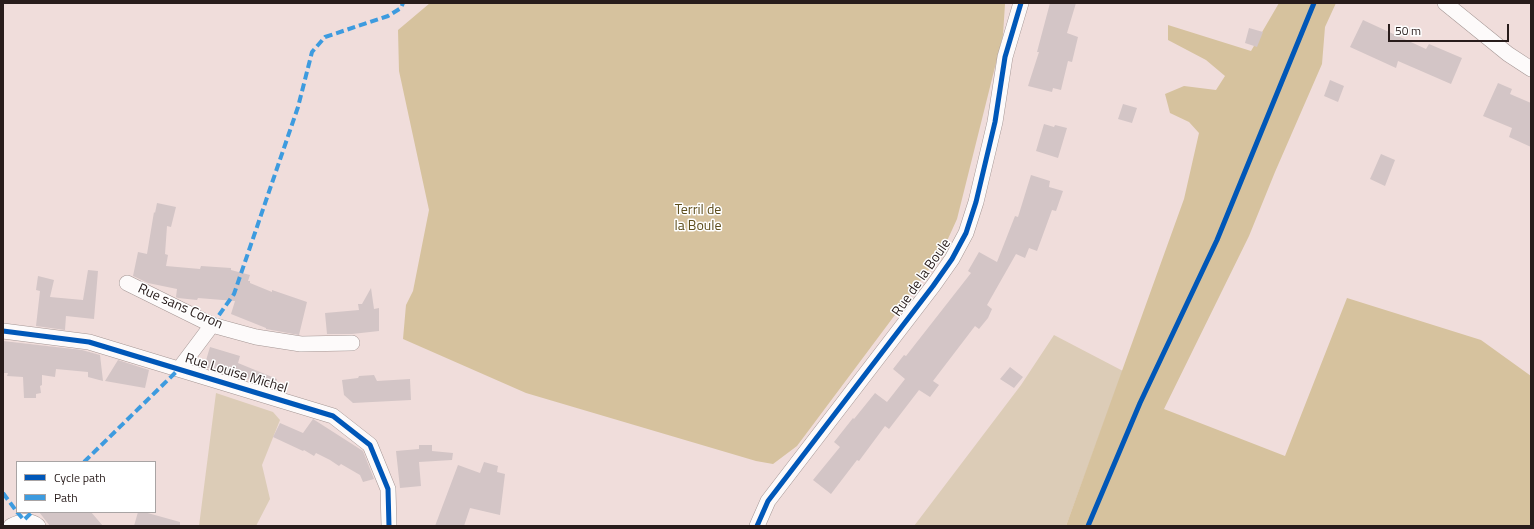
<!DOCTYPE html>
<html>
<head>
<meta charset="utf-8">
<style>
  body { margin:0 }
  #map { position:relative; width:1534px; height:529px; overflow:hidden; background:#f0dddb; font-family:"Titillium Web",sans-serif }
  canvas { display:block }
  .frame { position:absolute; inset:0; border:4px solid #281c1b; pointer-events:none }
  .legend { position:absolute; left:16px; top:461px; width:140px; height:52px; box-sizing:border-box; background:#fff; border:1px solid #a9a4a4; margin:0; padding:5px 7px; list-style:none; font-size:12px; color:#281c1b }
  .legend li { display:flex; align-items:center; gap:8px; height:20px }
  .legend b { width:20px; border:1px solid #a9a4a4 }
  .scale { position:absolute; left:1388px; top:24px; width:121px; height:18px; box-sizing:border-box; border:2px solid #281c1b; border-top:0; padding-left:5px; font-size:12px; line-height:14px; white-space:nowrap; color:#281c1b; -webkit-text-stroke:3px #fff; paint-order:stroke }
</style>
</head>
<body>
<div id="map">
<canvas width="1534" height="529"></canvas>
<div class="frame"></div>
<ul class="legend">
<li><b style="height:5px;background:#0057b8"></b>Cycle path</li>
<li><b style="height:5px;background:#3d9bdf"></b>Path</li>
</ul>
<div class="scale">50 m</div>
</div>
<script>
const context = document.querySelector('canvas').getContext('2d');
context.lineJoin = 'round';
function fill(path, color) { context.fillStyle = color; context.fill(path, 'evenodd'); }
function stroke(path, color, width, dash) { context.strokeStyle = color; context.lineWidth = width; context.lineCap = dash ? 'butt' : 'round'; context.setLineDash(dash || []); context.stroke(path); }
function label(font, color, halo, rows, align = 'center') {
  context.font = font + ' "Titillium Web",sans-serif'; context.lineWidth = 3; context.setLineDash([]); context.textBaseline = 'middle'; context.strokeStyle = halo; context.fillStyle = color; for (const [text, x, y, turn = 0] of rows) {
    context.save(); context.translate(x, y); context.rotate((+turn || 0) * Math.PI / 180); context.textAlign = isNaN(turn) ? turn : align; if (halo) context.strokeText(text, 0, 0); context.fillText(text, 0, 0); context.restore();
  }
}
fill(new Path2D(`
  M 1054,335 L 1123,371 L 1066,526 L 914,526 L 1021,385 Z
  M 216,393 L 273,412 L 280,420 L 262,465 L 270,499 L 256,526 L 199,526 Z`), '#dcccb7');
fill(new Path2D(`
  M 430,3 L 1005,4 L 1003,35 L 957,219 L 942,252 L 797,446 L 773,464 L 756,461 L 526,393 L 403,339 L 406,305 L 413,291 L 429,210 L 399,71 L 398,30 Z
  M 1279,3 L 1336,3 L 1325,27 L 1322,64 L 1275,172 L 1249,236 L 1164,409 L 1285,456 L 1347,298 L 1481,340 L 1531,376 L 1531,526 L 1066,526 L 1184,199 L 1199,133 L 1189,122 L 1170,113 L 1165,94 L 1184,86 L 1216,90 L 1225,76 L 1206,60 L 1168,40 L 1168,25 L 1251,51 Z`), '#d6c29e');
fill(new Path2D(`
  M 1050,3 L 1076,3 L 1067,33 L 1078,37 L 1072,62 L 1068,61 L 1061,90 L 1053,88 L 1052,92 L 1028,86 L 1039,52 L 1037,52 Z
  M 1363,20 L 1426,49 L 1429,44 L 1462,58 L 1451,84 L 1398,61 L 1396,68 L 1350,47 Z
  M 1249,28 L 1263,32 L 1257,47 L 1245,43 Z
  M 1330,80 L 1344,86 L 1338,102 L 1324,96 Z
  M 1498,83 L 1512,89 L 1510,94 L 1531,103 L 1531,147 L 1509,137 L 1512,128 L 1483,116 Z
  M 1123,104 L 1137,108 L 1132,123 L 1118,119 Z
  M 1044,124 L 1054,127 L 1055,125 L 1067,128 L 1058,158 L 1036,151 Z
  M 1381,154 L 1395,160 L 1385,186 L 1370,179 Z
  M 1031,175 L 1050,181 L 1049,187 L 1063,191 L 1056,211 L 1052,210 L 1037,251 L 1029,248 L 1025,258 L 1016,254 L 987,305 L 992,309 L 988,318 L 979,329 L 975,326 L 933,381 L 939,385 L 930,397 L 919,390 L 889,429 L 885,426 L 859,461 L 857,460 L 831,494 L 813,480 L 840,447 L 834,442 L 853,418 L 854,419 L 875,393 L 887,402 L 905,379 L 893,369 L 904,355 L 906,356 L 971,273 L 968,271 L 979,252 L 997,262 L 1015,216 L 1018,217 Z
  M 157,203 L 176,207 L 171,227 L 167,226 L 165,254 L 168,255 L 166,266 L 200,269 L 201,266 L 231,268 L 231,270 L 250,275 L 248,281 L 250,281 L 250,283 L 272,292 L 272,290 L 307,302 L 299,335 L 266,329 L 266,328 L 231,314 L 235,301 L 198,298 L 197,300 L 178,298 L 176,297 L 177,289 L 148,283 L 133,276 L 138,252 L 147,254 L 154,212 L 155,213 Z
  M 88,270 L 98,271 L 94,319 L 66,316 L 65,330 L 36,326 L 40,291 L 36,290 L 38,276 L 54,280 L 50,297 L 83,300 Z
  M 371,288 L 374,309 L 379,308 L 379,331 L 352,334 L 327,334 L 325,313 L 359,310 L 358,304 L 362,304 Z
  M 3,341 L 82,350 L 100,355 L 103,381 L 88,377 L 88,372 L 56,369 L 55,377 L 42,375 L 42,385 L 40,386 L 41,393 L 36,394 L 36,398 L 24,398 L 23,377 L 7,376 L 8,373 L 3,373 Z
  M 210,347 L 240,356 L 238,363 L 277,379 L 275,386 L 204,367 Z
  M 118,360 L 149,370 L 145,388 L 105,381 Z
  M 1010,367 L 1023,377 L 1014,388 L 1000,379 Z
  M 374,375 L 377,381 L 410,379 L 411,400 L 353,403 L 344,395 L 342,380 L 358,378 L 359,376 Z
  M 313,419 L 363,451 L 374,479 L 363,482 L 360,475 L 341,464 L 339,466 L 330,460 L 316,453 L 314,456 L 304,450 L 303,451 L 273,437 L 280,423 L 303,433 Z
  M 419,445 L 432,445 L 432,451 L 453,453 L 452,460 L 419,462 L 421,486 L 400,488 L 396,451 L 419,449 Z
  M 484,462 L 498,466 L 497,472 L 505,474 L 500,515 L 470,508 L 464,526 L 435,526 L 458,465 L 480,473 Z
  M 39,512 L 91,512 L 103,526 L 50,526 Z
  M 138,512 L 144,512 L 180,522 L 180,526 L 134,526 Z`), '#d3c5c6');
const minor = new Path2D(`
  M 1445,3 L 1508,54 L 1531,69
  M 127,283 L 212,325 L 256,337 L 301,344 L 352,343
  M 3,331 L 89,342 L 333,416 L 370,445 L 388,489 L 389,526
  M 179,369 L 212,325
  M 11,526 C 20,522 29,518 38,526
  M 757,526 L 768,501 L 933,286 L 952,259 L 966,233 L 976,202 L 995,122 L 1005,57 L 1021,3`);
stroke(minor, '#a49694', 16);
stroke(minor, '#fdfafa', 15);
stroke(new Path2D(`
  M 212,325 L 234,294 L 298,107 L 312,52 L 325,37 L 388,16 L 401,8 L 403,3
  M 84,462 L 179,369
  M 3,493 L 17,512
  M 17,512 L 24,520 L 32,512`), '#3d9bdf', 4, [8, 4]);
stroke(new Path2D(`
  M 3,331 L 89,342 L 333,416 L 370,445 L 388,489 L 389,526
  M 757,526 L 768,501 L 933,286 L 952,259 L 966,233 L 976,202 L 995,122 L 1005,57 L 1021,3
  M 1088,526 L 1140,403 L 1217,240 L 1314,3`), '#0057b8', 5);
label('14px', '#5e4e1d', '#fff', [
  ["Terril de",698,211],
  ["la Boule",698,227]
]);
label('14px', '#281c1b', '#fff', [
  ["Rue de la Boule",922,278,-55],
  ["Rue sans Coron",180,307,24],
  ["Rue Louise Michel",236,374,17]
]);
</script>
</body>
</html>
